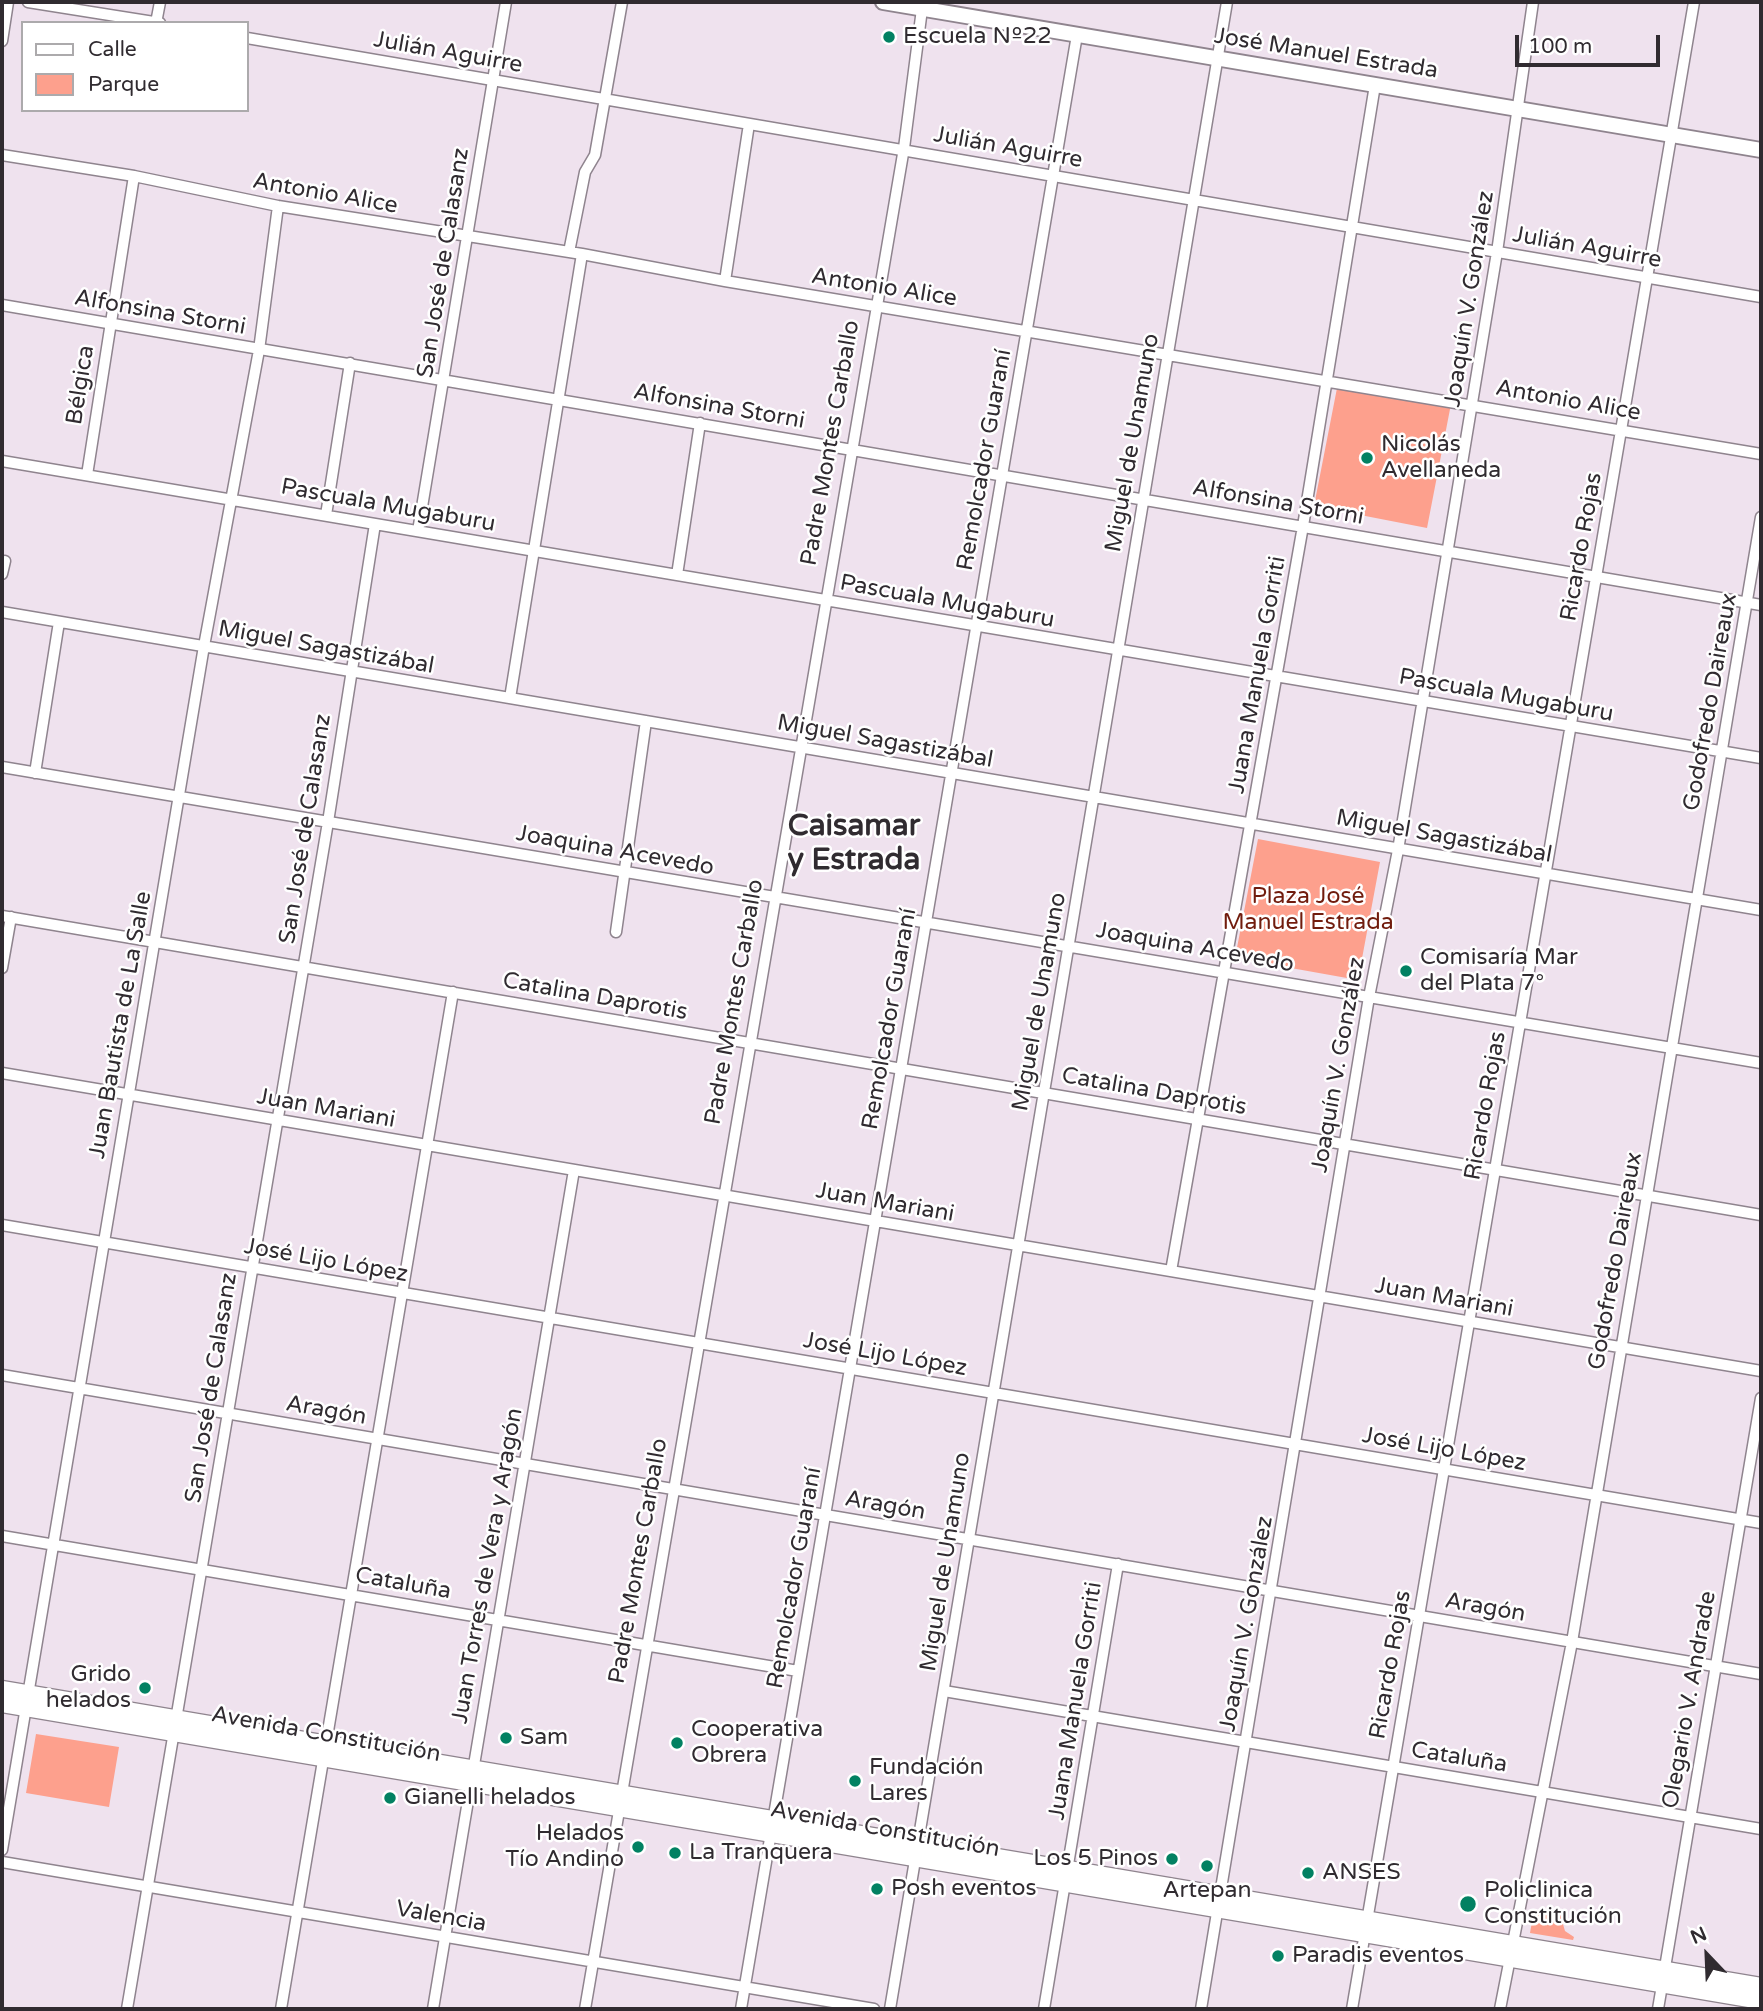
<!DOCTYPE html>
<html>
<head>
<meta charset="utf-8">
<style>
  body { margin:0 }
  #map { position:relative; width:1763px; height:2011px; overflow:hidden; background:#efe2ee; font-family:"Varela Round",sans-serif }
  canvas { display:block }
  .frame { position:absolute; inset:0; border:4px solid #302b30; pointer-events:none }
  .legend { position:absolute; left:21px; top:21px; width:228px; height:91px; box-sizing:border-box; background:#fff; border:2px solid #acaaac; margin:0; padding:9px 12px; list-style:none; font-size:21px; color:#302b30 }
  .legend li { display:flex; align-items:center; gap:14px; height:35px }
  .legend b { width:35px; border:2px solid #acaaac }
  .north { position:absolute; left:1672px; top:1920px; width:70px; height:70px; -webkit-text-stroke:5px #fff; paint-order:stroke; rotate:337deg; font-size:19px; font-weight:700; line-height:28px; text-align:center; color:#302b30 }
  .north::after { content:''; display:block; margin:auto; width:24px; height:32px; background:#302b30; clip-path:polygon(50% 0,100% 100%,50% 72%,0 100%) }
  .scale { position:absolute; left:1515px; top:35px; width:145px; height:32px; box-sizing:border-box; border:4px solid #302b30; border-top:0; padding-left:9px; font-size:21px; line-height:24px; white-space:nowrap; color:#302b30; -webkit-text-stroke:5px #fff; paint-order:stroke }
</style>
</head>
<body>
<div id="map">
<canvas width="1763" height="2011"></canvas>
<div class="frame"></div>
<ul class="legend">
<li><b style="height:9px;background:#fff"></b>Calle</li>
<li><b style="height:19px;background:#fda08d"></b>Parque</li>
</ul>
<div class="north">N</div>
<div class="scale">100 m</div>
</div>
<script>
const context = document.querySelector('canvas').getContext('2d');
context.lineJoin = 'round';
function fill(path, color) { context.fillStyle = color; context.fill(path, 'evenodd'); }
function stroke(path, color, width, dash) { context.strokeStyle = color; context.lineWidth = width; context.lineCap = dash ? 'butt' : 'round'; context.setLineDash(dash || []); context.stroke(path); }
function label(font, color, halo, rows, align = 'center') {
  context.font = font + ' "Varela Round",sans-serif'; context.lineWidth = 5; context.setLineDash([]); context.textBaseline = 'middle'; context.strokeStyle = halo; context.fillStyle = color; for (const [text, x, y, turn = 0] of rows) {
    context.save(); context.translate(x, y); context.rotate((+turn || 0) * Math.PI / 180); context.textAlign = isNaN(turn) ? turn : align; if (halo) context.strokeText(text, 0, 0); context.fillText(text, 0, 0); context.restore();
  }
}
fill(new Path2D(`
  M 1338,383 L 1451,404 L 1427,528 L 1314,506 Z
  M 1258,839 L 1380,862 L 1358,980 L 1235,958 Z
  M 36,1734 L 119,1747 L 109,1807 L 26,1793 Z
  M 1534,1910 L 1560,1914 L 1565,1931 L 1574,1937 L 1573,1940 L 1530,1933 Z`), '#fda08d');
const street = new Path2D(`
  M 28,2 L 160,23
  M 156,23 L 160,2
  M 247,38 L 1761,297
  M 2,41 L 8,2
  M 2,155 L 134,176 L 278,206 L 582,254 L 725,281 L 1761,454
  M 569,252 L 585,172 L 595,155 L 622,2
  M 725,281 L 749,124
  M 2,305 L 1761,605
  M 2,461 L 1761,758
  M 87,475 L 134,176
  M 326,515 L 350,363
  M 418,531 L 506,2
  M 2,574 L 5,561
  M 677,575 L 700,423
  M 2,612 L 1761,910
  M 510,698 L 582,254
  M 2,767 L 1761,1063
  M 35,773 L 59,622
  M 2,916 L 1761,1215
  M 616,932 L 646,721
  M 2,968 L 11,917
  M 2,1073 L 1761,1371
  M 2,1225 L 1761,1523
  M 1171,1271 L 1303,526 L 1375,85
  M 2,1375 L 1761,1674
  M 2,1536 L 798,1671
  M 944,1691 L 1761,1829
  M 2,1850 L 204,646 L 259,350 L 278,206
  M 2,1862 L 874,2009
  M 127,2009 L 328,822 L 375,524
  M 281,2009 L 453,992
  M 433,2009 L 574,1170
  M 585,2009 L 877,306 L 904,148 L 922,9
  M 741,2009 L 1077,35
  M 890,2009 L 1227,2
  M 1044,2009 L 1118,1564
  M 1201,2009 L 1369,997 L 1398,850 L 1497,252 L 1533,2
  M 1352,2009 L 1694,2
  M 1500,2009 L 1572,1642 L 1761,517
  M 1658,2009 L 1761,1398`);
const secondary = new Path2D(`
  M 883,2 L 1761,150`);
const primary = new Path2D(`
  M 2,1689 L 1761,1986
  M 2,1704 L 1761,2001`);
stroke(street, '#8f848e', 13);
stroke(secondary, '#8f848e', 18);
stroke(primary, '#8f848e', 19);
stroke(street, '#fff', 10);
stroke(secondary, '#fff', 14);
stroke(primary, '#fff', 16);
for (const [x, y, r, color] of [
  [889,37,7,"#028162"],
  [1367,458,7,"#028162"],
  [1406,971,7,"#028162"],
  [145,1688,7,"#028162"],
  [506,1738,7,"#028162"],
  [677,1743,7,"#028162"],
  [855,1781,7,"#028162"],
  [390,1798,7,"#028162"],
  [638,1847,7,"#028162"],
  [675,1853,7,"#028162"],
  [1172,1859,7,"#028162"],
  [1207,1866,7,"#028162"],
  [1308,1873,7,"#028162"],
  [877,1889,7,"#028162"],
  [1468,1904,9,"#028162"],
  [1278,1956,7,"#028162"]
]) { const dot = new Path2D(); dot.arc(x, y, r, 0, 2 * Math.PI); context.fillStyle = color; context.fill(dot); stroke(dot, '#fff', 2.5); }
label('23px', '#302b30', '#fff', [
  ["Escuela Nº22",903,37],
  ["Nicolás",1381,445],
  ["Avellaneda",1381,471],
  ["Comisaría Mar",1420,958],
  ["del Plata 7°",1420,984],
  ["Grido",131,1675,"right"],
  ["helados",131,1701,"right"],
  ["Cooperativa",691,1730],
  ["Obrera",691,1756],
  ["Sam",520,1738],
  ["Fundación",869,1768],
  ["Lares",869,1794],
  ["Gianelli helados",404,1798],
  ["Helados",624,1834,"right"],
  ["Tío Andino",624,1860,"right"],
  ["La Tranquera",689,1853],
  ["Los 5 Pinos",1158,1859,"right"],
  ["ANSES",1322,1873],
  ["Posh eventos",891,1889],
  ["Artepan",1207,1891,"center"],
  ["Policlinica",1484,1891],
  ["Constitución",1484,1917],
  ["Paradis eventos",1292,1956]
], 'left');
label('23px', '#302b30', '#fff', [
  ["Julián Aguirre",448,53,10],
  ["José Manuel Estrada",1326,54,9],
  ["Julián Aguirre",1008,148,10],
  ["Antonio Alice",325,194,10],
  ["Julián Aguirre",1587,248,10],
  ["San José de Calasanz",444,263,-81],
  ["Antonio Alice",884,288,9],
  ["Joaquín V. González",1470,299,-81],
  ["Alfonsina Storni",160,313,10],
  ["Bélgica",81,385,-81],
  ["Antonio Alice",1568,401,10],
  ["Alfonsina Storni",719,407,10],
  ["Padre Montes Carballo",831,443,-80],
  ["Miguel de Unamuno",1133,443,-80],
  ["Remolcador Guaraní",985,460,-80],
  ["Alfonsina Storni",1278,503,10],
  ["Pascuala Mugaburu",388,506,10],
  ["Ricardo Rojas",1582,547,-80],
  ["Pascuala Mugaburu",947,602,10],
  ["Miguel Sagastizábal",326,648,10],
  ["Juana Manuela Gorriti",1258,675,-80],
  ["Pascuala Mugaburu",1506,696,10],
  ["Godofredo Daireaux",1711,702,-80],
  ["Miguel Sagastizábal",885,742,10],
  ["San José de Calasanz",306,829,-81],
  ["Miguel Sagastizábal",1444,837,10],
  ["Joaquina Acevedo",615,851,10],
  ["Joaquina Acevedo",1195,948,10],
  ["Catalina Daprotis",595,997,10],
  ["Padre Montes Carballo",735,1002,-80],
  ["Miguel de Unamuno",1040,1002,-80],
  ["Remolcador Guaraní",890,1019,-80],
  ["Juan Bautista de La Salle",121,1025,-80],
  ["Joaquín V. González",1339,1065,-80],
  ["Catalina Daprotis",1154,1092,10],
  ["Ricardo Rojas",1486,1106,-80],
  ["Juan Mariani",326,1109,10],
  ["Juan Mariani",885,1203,10],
  ["José Lijo López",326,1261,10],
  ["Godofredo Daireaux",1616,1261,-80],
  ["Juan Mariani",1444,1298,10],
  ["José Lijo López",885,1355,10],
  ["San José de Calasanz",212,1388,-81],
  ["Aragón",326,1411,10],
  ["José Lijo López",1444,1450,10],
  ["Aragón",885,1506,10],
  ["Padre Montes Carballo",639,1561,-80],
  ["Miguel de Unamuno",946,1562,-81],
  ["Juan Torres de Vera y Aragón",488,1566,-80],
  ["Remolcador Guaraní",795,1578,-80],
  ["Cataluña",403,1584,10],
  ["Aragón",1485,1608,10],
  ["Joaquín V. González",1247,1624,-80],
  ["Ricardo Rojas",1391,1665,-80],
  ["Olegario V. Andrade",1690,1700,-80],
  ["Juana Manuela Gorriti",1076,1701,-81],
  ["Avenida Constitución",326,1735,10],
  ["Cataluña",1459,1758,9],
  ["Avenida Constitución",885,1830,10],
  ["Valencia",441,1917,10]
]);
label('23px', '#711c0d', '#fff', [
  ["Plaza José",1308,897],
  ["Manuel Estrada",1308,923]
]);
label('bold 30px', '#302b30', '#fff', [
  ["Caisamar",854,827],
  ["y Estrada",854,861]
]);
</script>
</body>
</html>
